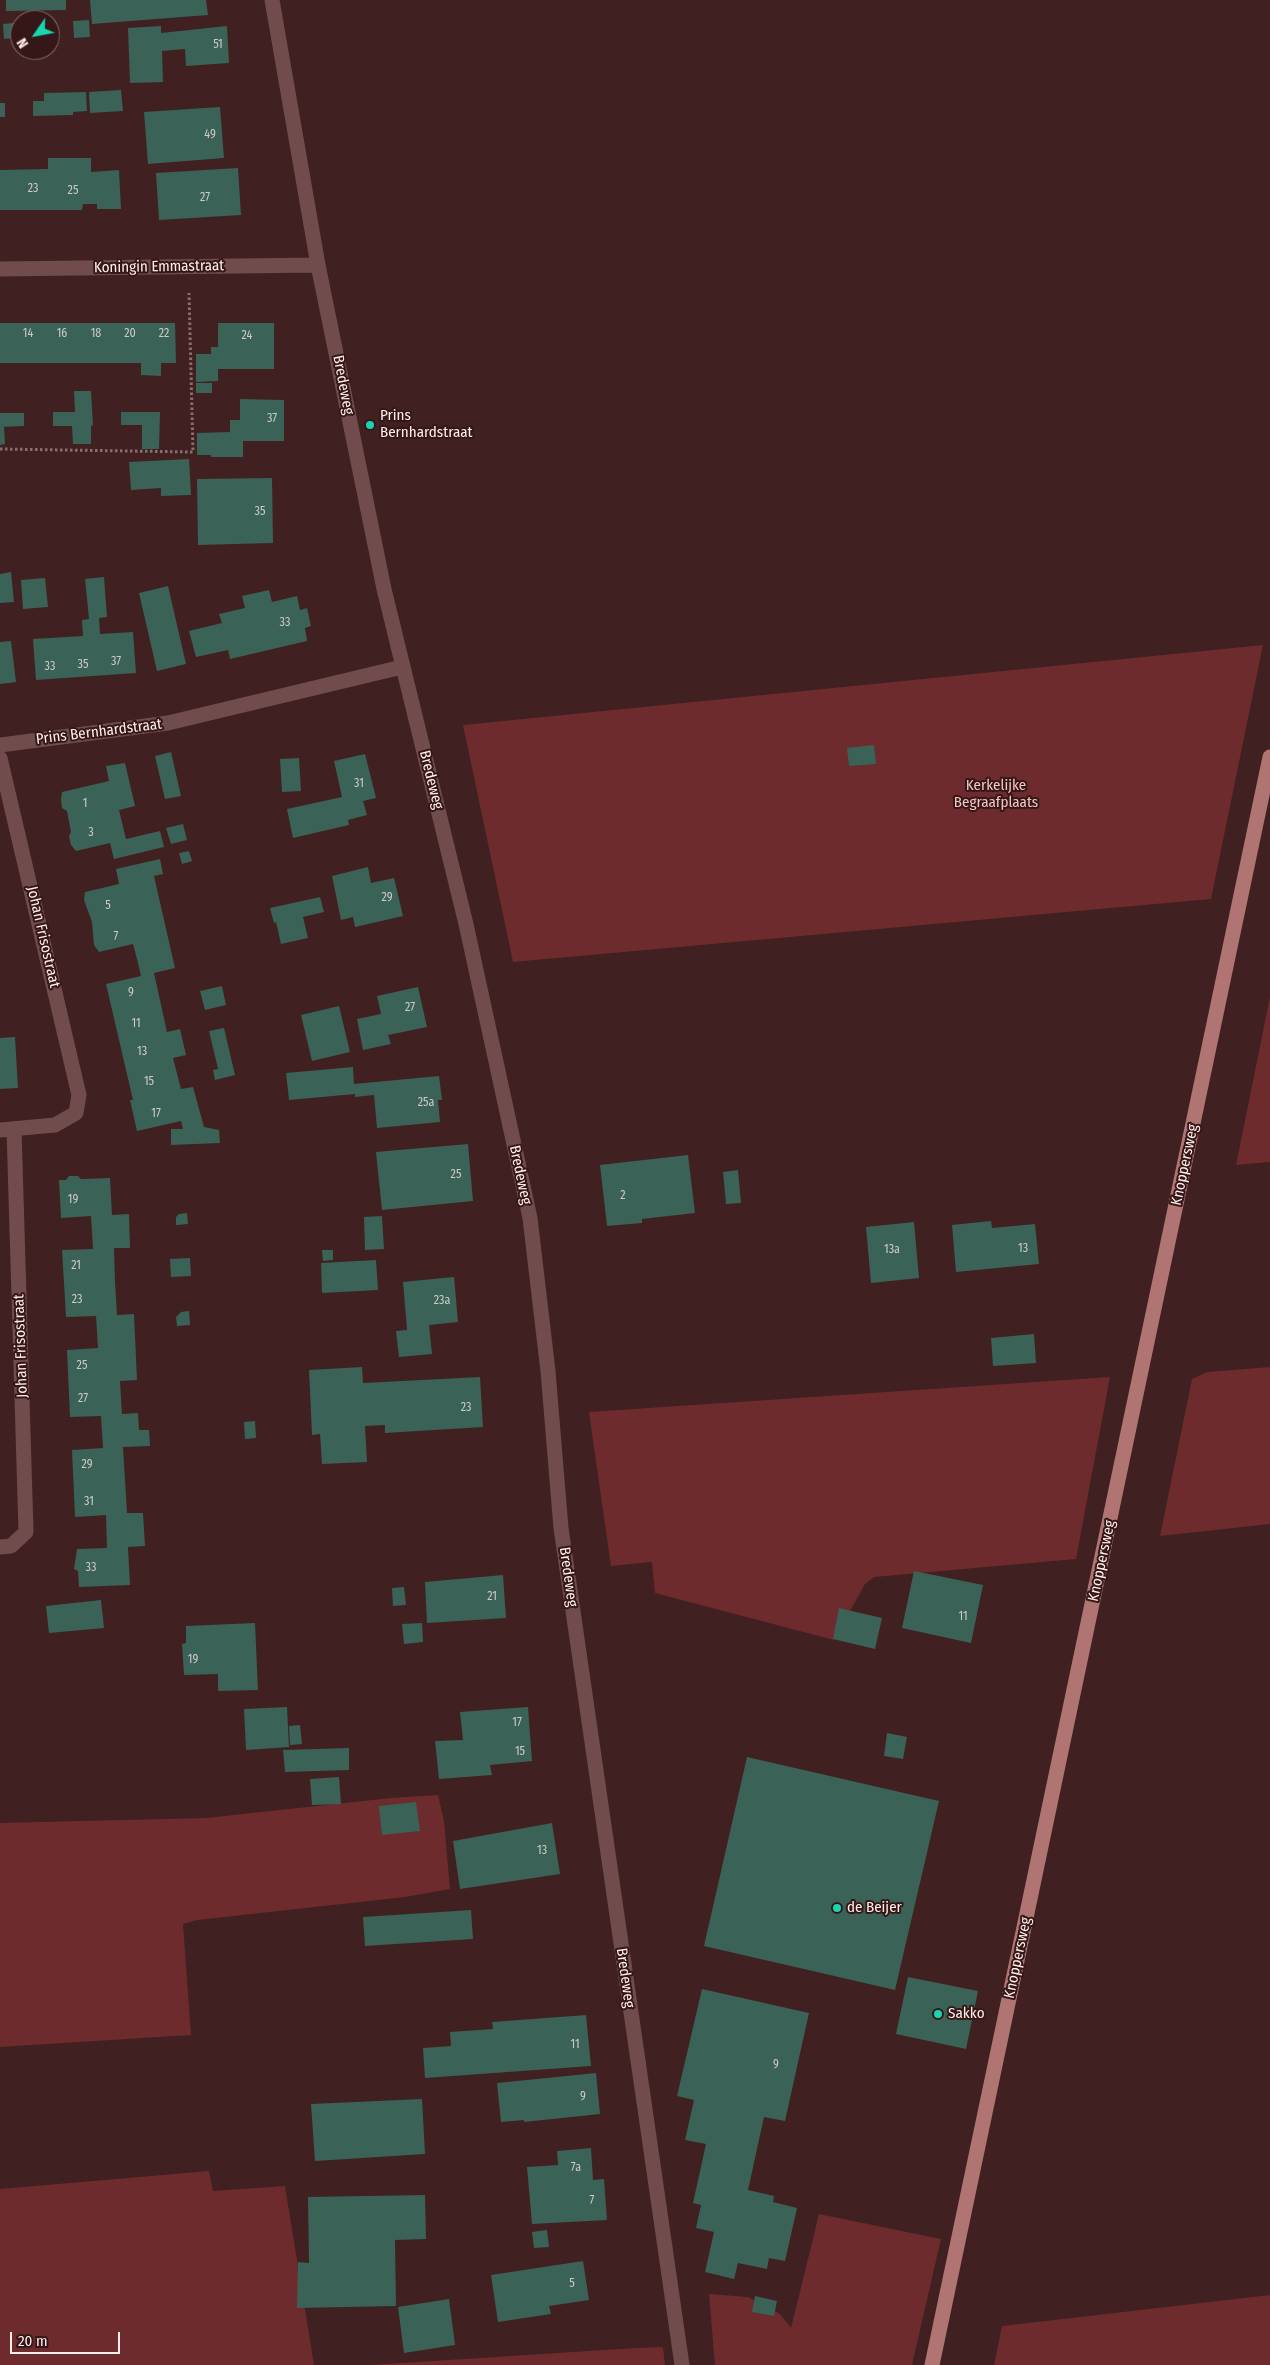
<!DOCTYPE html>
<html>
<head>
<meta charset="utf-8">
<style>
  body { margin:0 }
  #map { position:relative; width:1270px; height:2365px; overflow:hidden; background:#402020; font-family:"Fira Sans Condensed",sans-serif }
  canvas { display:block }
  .north { position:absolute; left:10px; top:10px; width:50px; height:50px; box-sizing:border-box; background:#351717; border:1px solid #866d6c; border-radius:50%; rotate:237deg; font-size:14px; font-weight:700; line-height:20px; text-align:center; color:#ffedec }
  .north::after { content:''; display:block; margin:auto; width:18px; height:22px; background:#19d5b2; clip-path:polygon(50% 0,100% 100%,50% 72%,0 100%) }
  .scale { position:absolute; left:10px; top:2332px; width:110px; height:22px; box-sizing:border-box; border:2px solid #ffedec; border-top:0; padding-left:6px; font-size:15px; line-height:18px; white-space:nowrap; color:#ffedec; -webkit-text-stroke:4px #351717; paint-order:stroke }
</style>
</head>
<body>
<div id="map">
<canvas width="1270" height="2365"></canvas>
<div class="north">N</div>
<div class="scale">20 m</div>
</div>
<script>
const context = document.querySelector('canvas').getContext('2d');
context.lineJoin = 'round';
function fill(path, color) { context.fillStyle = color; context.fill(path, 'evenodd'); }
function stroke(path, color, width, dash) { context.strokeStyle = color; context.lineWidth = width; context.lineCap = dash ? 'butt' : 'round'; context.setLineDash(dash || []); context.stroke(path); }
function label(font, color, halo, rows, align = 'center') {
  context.font = font + ' "Fira Sans Condensed",sans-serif'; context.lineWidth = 4; context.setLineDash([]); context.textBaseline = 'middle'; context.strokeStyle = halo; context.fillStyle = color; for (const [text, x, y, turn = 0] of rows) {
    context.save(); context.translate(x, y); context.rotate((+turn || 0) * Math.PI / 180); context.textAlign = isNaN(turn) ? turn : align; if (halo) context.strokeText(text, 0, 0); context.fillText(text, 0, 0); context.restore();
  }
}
fill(new Path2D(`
  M 1263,645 L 1211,899 L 513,962 L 463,725 Z
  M 1270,997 L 1270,1162 L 1236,1165 Z
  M 1270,1367 L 1270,1524 L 1160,1536 L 1192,1379 L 1207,1372 Z
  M 1110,1377 L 1076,1559 L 874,1577 L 865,1584 L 834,1640 L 655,1593 L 652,1562 L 611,1566 L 589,1412 Z
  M 438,1795 L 444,1821 L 450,1889 L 405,1897 L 197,1920 L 183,1924 L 191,2035 L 0,2047 L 0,1823 L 206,1818 L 391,1798 Z
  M 209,2171 L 213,2191 L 285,2186 L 314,2365 L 0,2365 L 0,2189 Z
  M 819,2214 L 941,2239 L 912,2365 L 715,2365 L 709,2294 L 748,2297 L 780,2314 L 791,2328 Z
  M 1270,2295 L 1270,2365 L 994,2365 L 1002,2326 Z
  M 663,2347 L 665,2365 L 370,2365 L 636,2348 Z`), '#6d2b2d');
fill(new Path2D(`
  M 6,0 L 66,0 L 66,10 L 6,11 Z
  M 90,0 L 206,0 L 208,15 L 92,24 Z
  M 89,20 L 90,37 L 74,38 L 73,21 Z
  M 13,23 L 20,28 L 20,37 L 4,39 L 3,24 Z
  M 161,26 L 161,33 L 227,26 L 229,63 L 186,66 L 185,49 L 162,51 L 163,82 L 130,83 L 128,28 Z
  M 121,90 L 123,111 L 90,113 L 89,92 Z
  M 86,92 L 87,111 L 73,112 L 73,115 L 33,116 L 33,101 L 44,101 L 44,93 Z
  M 0,103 L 5,103 L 5,117 L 0,117 Z
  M 220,107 L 224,158 L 148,164 L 144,112 Z
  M 48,158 L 91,158 L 91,172 L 119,170 L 121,209 L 97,209 L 97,204 L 83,204 L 82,210 L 0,210 L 0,170 L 48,169 Z
  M 238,168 L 241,215 L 159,220 L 156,173 Z
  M 0,323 L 175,323 L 176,363 L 161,363 L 161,376 L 141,375 L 141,363 L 0,363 Z
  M 218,323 L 274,323 L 274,369 L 218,369 L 218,381 L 196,382 L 196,354 L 211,354 L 211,347 L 218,347 Z
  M 196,383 L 212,383 L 212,393 L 196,393 Z
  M 74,391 L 91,391 L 93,425 L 91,426 L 91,444 L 73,444 L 72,426 L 53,426 L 53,412 L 75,412 Z
  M 240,399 L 284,400 L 284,441 L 243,441 L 243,457 L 211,457 L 211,455 L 197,455 L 197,433 L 230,432 L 230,420 L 240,420 Z
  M 121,412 L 160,412 L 159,449 L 142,449 L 142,425 L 121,425 Z
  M 0,413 L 24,413 L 24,426 L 0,427 Z
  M 0,427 L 4,427 L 5,444 L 0,445 Z
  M 189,459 L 191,495 L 161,496 L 161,488 L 131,490 L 129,462 Z
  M 272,478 L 273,543 L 198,545 L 197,479 Z
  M 11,572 L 14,602 L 0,603 L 0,574 Z
  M 104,577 L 107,617 L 99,618 L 100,634 L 133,632 L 136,673 L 36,680 L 33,639 L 83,636 L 82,620 L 89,619 L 85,579 Z
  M 45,578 L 48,607 L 23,609 L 21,580 Z
  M 168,586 L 186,664 L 157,671 L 139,593 Z
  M 269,590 L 272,602 L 297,596 L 300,610 L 307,608 L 311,626 L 305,628 L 307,641 L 230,659 L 228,650 L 196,657 L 189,631 L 222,623 L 219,614 L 245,608 L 242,596 Z
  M 11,641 L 16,682 L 0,684 L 0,642 Z
  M 874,745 L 876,764 L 849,766 L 847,748 Z
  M 171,752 L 181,796 L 165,799 L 155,756 Z
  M 365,754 L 376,798 L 363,801 L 367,815 L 348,820 L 349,825 L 293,838 L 287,809 L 342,797 L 334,761 Z
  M 299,758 L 301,791 L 282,792 L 280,759 Z
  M 125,763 L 135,806 L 119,810 L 126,839 L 160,831 L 164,847 L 114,859 L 110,843 L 76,851 L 71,845 L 69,836 L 71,832 L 67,811 L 62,808 L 61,799 L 62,792 L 109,781 L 106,766 Z
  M 183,824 L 187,840 L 171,844 L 166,828 Z
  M 189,851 L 192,861 L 182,864 L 179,853 Z
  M 160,859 L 163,874 L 154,876 L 175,968 L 154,973 L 167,1032 L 180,1029 L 186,1055 L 173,1058 L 181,1089 L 193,1087 L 204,1127 L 219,1130 L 220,1143 L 171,1145 L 171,1129 L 183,1129 L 181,1121 L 137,1131 L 130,1100 L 133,1100 L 106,984 L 141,976 L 137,959 L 133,944 L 99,952 L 94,945 L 92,922 L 84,900 L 85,892 L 119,884 L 116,869 Z
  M 368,867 L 371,883 L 394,878 L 403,916 L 355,927 L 353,917 L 341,920 L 332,876 Z
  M 320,897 L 324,912 L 303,917 L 308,938 L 281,944 L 276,922 L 274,923 L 270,908 Z
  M 222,986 L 226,1005 L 205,1010 L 200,991 Z
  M 418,987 L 427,1027 L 388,1035 L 391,1044 L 363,1050 L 357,1019 L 381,1014 L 377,996 Z
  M 339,1006 L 350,1052 L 312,1061 L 301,1015 Z
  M 224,1028 L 235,1075 L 215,1080 L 213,1070 L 218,1069 L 209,1031 Z
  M 15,1037 L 18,1088 L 0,1089 L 0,1038 Z
  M 353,1067 L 354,1084 L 439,1076 L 442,1100 L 438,1100 L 440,1122 L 377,1128 L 374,1095 L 355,1097 L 355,1094 L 289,1100 L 286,1073 Z
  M 468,1144 L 473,1201 L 382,1210 L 376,1152 Z
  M 688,1155 L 695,1213 L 642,1219 L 642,1223 L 607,1226 L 600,1165 Z
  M 738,1170 L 741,1203 L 726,1204 L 723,1172 Z
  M 69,1176 L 78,1176 L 81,1179 L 110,1178 L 112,1215 L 129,1214 L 130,1248 L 114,1248 L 115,1282 L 117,1315 L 134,1314 L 137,1380 L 120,1381 L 122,1414 L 138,1413 L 139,1430 L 149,1430 L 150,1446 L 123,1447 L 127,1513 L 143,1513 L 145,1546 L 128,1547 L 130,1585 L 79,1587 L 78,1571 L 74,1569 L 77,1549 L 107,1548 L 106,1515 L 75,1517 L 72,1450 L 103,1448 L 101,1416 L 70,1417 L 67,1350 L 98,1348 L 96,1316 L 66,1317 L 62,1250 L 93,1249 L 91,1216 L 61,1218 L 59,1180 L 66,1180 Z
  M 187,1213 L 188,1224 L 176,1225 L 176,1217 L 179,1214 Z
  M 382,1216 L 384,1249 L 365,1250 L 364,1217 Z
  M 991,1221 L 992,1228 L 1035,1224 L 1039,1264 L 956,1272 L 952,1225 Z
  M 914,1222 L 919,1278 L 871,1283 L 866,1227 Z
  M 322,1250 L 333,1250 L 333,1260 L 323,1261 Z
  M 190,1258 L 191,1276 L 171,1277 L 170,1259 Z
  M 376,1260 L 378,1290 L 322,1293 L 321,1263 Z
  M 454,1277 L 458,1322 L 429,1325 L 432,1354 L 399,1357 L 396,1331 L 407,1330 L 403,1282 Z
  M 189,1311 L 190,1325 L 177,1326 L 176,1317 L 181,1312 Z
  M 1034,1334 L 1036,1363 L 993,1366 L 991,1338 Z
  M 362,1367 L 363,1383 L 480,1377 L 483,1427 L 385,1433 L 385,1425 L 365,1426 L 367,1462 L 322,1464 L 320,1434 L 312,1435 L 309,1370 Z
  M 255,1421 L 256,1438 L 245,1439 L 244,1422 Z
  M 914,1571 L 983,1585 L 971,1643 L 902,1628 Z
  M 503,1575 L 506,1618 L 427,1623 L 425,1582 Z
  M 404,1587 L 406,1605 L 393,1606 L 392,1588 Z
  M 101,1600 L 104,1628 L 49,1633 L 46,1606 Z
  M 839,1608 L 882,1618 L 875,1649 L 833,1639 Z
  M 255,1623 L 258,1690 L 218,1691 L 218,1674 L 184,1675 L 182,1644 L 186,1643 L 186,1626 Z
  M 422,1623 L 423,1642 L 404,1644 L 402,1624 Z
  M 287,1707 L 289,1747 L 246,1750 L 244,1709 Z
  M 528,1707 L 532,1761 L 490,1765 L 492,1775 L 439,1779 L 435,1741 L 463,1740 L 460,1712 Z
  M 300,1725 L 302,1744 L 290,1745 L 289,1726 Z
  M 887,1733 L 907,1737 L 903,1759 L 884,1756 Z
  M 349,1748 L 349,1770 L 285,1772 L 283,1750 Z
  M 747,1757 L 939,1801 L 895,1990 L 704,1946 Z
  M 339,1777 L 341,1804 L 312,1805 L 310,1779 Z
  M 416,1802 L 420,1831 L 382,1835 L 379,1806 Z
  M 552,1823 L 560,1874 L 460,1889 L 453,1841 Z
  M 471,1910 L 473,1939 L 365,1946 L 363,1917 Z
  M 908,1977 L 978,1991 L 966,2049 L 896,2034 Z
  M 702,1989 L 809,2013 L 785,2121 L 764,2117 L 748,2190 L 774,2196 L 773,2202 L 797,2208 L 785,2261 L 769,2258 L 767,2269 L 738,2263 L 734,2279 L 705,2272 L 714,2232 L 696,2228 L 701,2205 L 693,2203 L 706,2144 L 685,2140 L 694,2100 L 677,2096 Z
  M 586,2015 L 591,2066 L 425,2078 L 423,2048 L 451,2046 L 450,2032 L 493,2029 L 492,2022 Z
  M 596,2073 L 600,2114 L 524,2122 L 524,2120 L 501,2122 L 497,2083 Z
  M 422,2099 L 425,2154 L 315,2161 L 311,2104 Z
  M 591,2148 L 593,2180 L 604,2179 L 607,2220 L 532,2224 L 527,2167 L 558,2165 L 557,2151 Z
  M 425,2195 L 426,2239 L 395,2240 L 396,2306 L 297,2308 L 298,2262 L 309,2263 L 308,2197 Z
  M 547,2230 L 549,2247 L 534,2248 L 532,2232 Z
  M 583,2261 L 589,2300 L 549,2306 L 551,2314 L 498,2322 L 491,2275 Z
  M 755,2296 L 777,2301 L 774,2316 L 752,2312 Z
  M 449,2299 L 455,2345 L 404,2353 L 398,2307 Z`), '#3a6257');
stroke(new Path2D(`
  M 0,449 L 193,452 L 189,293`), '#8a6f6f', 3, [2.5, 2.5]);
stroke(new Path2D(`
  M 272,0 L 318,265 L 384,589 L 466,924 L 530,1218 L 548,1371 L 561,1528 L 682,2365
  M 0,269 L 318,265
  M 0,745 L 168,723 L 402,667
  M 0,758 L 79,1095 L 76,1113 L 55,1125 L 0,1130
  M 0,1547 L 11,1546 L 26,1532 L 14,1129`), '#704d4c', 15);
stroke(new Path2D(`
  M 932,2365 L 1270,757`), '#b07473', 15);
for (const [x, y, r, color] of [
  [370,425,5,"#19d5b2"],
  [837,1908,5,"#19d5b2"],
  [938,2014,5,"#19d5b2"]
]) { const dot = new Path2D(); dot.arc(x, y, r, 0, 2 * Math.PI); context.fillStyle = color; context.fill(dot); stroke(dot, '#351717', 2); }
label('12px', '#cecac7', null, [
  ["51",218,45],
  ["49",210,135],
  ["23",33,189],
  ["25",73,191],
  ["27",205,198],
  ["14",28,334],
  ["16",62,334],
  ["18",96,334],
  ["20",130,334],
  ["22",164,334],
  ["24",247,336],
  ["37",272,419],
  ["35",260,512],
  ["33",285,623],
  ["37",116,662],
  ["35",83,665],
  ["33",50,667],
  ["31",359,784],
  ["1",85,804],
  ["3",91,833],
  ["29",387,898],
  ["5",108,906],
  ["7",116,937],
  ["9",131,993],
  ["27",410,1008],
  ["11",136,1024],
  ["13",142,1052],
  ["15",149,1082],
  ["25a",426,1103],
  ["17",156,1114],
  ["25",456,1175],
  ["2",623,1196],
  ["19",73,1200],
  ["13",1023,1249],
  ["13a",892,1250],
  ["21",76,1266],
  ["23",77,1300],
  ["23a",442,1301],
  ["25",82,1366],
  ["27",83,1399],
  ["23",466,1408],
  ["29",87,1465],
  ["31",89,1502],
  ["33",91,1568],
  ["21",492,1597],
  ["11",963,1617],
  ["19",193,1660],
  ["17",517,1723],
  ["15",520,1752],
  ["13",542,1851],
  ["11",575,2045],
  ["9",776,2065],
  ["9",583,2097],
  ["7a",576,2168],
  ["7",592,2201],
  ["5",572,2284]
]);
label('15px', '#ffedec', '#351717', [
  ["Koningin Emmastraat",159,267,-1],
  ["Bredeweg",343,385,79],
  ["Prins Bernhardstraat",99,732,-7],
  ["Bredeweg",431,780,76],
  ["Johan Frisostraat",43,937,77],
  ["Knoppersweg",1185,1165,-78],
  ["Bredeweg",520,1175,78],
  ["Johan Frisostraat",21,1346,-92],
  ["Knoppersweg",1102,1561,-78],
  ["Bredeweg",568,1577,82],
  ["Knoppersweg",1018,1958,-78],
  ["Bredeweg",625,1978,82]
]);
label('15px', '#ffedec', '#351717', [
  ["Prins",380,416],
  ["Bernhardstraat",380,433],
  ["de Beijer",847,1908],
  ["Sakko",948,2014]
], 'left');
label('15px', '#f4c4c2', '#351717', [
  ["Kerkelijke",996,786],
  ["Begraafplaats",996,803]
]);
</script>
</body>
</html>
